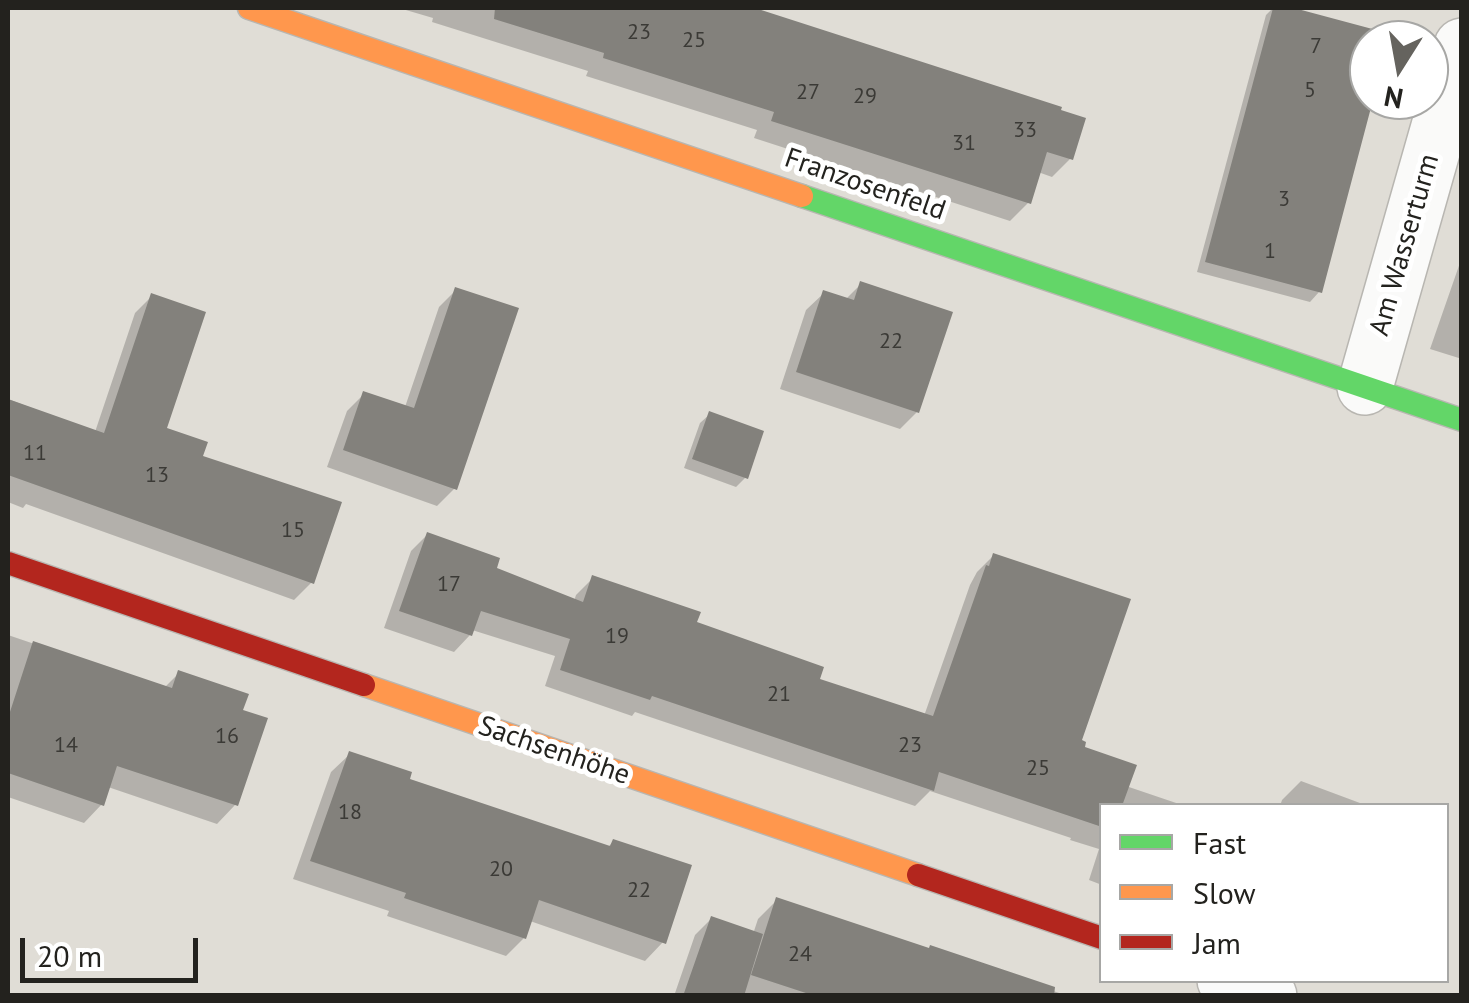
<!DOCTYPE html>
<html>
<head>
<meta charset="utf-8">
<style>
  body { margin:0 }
  #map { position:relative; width:1469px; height:1003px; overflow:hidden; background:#e0ddd6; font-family:"PT Sans",sans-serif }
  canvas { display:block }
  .frame { position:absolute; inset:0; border:10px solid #23221e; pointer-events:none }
  .legend { position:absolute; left:1099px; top:803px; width:350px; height:180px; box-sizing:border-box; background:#fff; border:2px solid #a7a7a5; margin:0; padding:12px 18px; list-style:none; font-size:30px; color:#23221e }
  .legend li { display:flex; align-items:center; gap:20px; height:50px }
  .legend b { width:50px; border:2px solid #a7a7a5 }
  .north { position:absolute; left:1349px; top:20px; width:100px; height:100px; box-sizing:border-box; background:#fff; border:2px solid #a7a7a5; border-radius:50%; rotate:191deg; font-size:28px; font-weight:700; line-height:40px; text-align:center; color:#23221e }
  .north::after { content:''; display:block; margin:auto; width:35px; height:45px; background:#65635e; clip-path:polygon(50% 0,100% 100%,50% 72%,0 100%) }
  .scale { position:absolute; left:20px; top:938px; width:178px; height:45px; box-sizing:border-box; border:5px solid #23221e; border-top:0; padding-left:12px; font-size:30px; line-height:35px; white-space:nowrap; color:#23221e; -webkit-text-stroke:8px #fff; paint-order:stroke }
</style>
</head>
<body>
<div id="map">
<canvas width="1469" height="1003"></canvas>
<div class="frame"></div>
<ul class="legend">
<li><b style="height:12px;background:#63d668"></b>Fast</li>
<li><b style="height:12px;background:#ff974d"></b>Slow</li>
<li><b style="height:12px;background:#b3261e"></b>Jam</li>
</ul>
<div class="north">N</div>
<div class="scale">20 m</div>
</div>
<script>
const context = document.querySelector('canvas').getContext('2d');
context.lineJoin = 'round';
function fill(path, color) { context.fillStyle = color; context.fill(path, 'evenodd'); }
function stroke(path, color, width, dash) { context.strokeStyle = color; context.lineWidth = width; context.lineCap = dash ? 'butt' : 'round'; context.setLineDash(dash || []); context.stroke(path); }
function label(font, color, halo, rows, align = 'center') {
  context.font = font + ' "PT Sans",sans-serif'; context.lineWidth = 10; context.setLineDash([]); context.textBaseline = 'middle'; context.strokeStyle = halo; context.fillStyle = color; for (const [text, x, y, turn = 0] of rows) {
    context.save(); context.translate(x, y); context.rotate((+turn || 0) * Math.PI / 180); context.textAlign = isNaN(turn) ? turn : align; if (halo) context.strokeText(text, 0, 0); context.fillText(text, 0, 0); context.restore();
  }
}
fill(new Path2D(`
  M 399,8 L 747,8 L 1059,108 L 1070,159 L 1052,177 L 1038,172 L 1028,203 L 1010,221 L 754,138 L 757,130 L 586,76 L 588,71 L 432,22 L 433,18 Z
  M 1273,8 L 1285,8 L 1388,36 L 1387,40 L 1369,40 L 1371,100 L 1319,292 L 1310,302 L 1197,272 L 1266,15 Z
  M 1462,257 L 1462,359 L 1430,349 Z
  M 861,284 L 917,412 L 900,429 L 780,389 L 806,310 L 824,293 L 845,300 Z
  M 456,290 L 454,489 L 437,506 L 327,467 L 347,411 L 364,394 L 405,407 L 439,307 Z
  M 152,296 L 164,430 L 200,457 L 312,582 L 294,600 L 26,504 L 23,508 L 8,502 L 8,399 L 95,432 L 135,313 Z
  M 710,414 L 745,478 L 736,487 L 684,468 L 700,423 Z
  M 427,535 L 494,570 L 574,601 L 576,595 L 593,578 L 817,681 L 924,716 L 970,585 L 977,572 L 994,555 L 1081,749 L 1126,786 L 1185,806 L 1102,806 L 1102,885 L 1089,880 L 1099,849 L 1070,840 L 1071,838 L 930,791 L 915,806 L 635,712 L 632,716 L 545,686 L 555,656 L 472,630 L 470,635 L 454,652 L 384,628 L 411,551 Z
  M 8,635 L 164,688 L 179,673 L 240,711 L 265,719 L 235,805 L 217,824 L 108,787 L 102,804 L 84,823 L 8,797 Z
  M 350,754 L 406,781 L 607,848 L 613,842 L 663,942 L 645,961 L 530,921 L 524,938 L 506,956 L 387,916 L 389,911 L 293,879 L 331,772 Z
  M 1301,781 L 1368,806 L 1280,806 L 1282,800 Z
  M 777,900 L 1006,975 L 1068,996 L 674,996 L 695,935 L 711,919 L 753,934 L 758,919 Z`), '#0003');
fill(new Path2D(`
  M 495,8 L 755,8 L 1062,107 L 1061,110 L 1086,118 L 1073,160 L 1047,152 L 1031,204 L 771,121 L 774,112 L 603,58 L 604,53 L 494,19 Z
  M 1273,8 L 1294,8 L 1391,34 L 1389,40 L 1369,40 L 1369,100 L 1373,100 L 1322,293 L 1205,262 Z
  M 860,281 L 953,312 L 919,413 L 796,372 L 823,290 L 854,300 Z
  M 455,287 L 519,308 L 457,490 L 343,450 L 363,391 L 414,408 Z
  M 151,293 L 206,312 L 167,428 L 208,442 L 203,456 L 342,502 L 314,584 L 8,475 L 8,399 L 104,433 Z
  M 709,411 L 764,431 L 748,479 L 692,459 Z
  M 427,532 L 500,558 L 497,568 L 583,602 L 592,575 L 701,612 L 697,622 L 824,667 L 820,679 L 933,716 L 986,565 L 989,566 L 993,553 L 1131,599 L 1082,740 L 1086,742 L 1085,747 L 1137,765 L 1122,806 L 1102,806 L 1102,827 L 939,772 L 934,791 L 652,696 L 650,700 L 560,670 L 570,639 L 481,611 L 472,636 L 399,611 Z
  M 33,641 L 172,688 L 178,670 L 249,694 L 243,710 L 268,718 L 238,806 L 117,766 L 104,806 L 8,773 L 8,718 Z
  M 349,751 L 412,772 L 410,779 L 610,846 L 613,839 L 692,865 L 666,944 L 539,900 L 526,939 L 404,898 L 406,893 L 310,861 Z
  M 776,897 L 929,948 L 930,945 L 1055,987 L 1054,996 L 815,996 L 751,975 Z
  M 711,916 L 763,934 L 744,996 L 683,996 Z`), '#83817c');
const street = new Path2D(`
  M 1365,387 L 1462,46
  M 1225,980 L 1269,996`);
const fast = new Path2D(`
  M 802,196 L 1462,420`);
const slow = new Path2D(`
  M 249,8 L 802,196
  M 364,685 L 918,875`);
const jam = new Path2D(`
  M 8,563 L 364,685
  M 918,875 L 1102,938`);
stroke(street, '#b8b6b1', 58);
stroke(fast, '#b8b6b1', 25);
stroke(slow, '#b8b6b1', 25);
stroke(jam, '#b8b6b1', 25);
stroke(street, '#fafaf9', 55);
stroke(fast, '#63d668', 22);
stroke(slow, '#ff974d', 22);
stroke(jam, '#b3261e', 22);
label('22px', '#3b3a36', null, [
  ["23",639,33],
  ["25",694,41],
  ["7",1316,47],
  ["5",1310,91],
  ["27",808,93],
  ["29",865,97],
  ["33",1025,131],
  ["31",964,144],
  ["3",1284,200],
  ["1",1270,252],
  ["22",891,342],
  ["11",35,454],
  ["13",157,476],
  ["15",293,531],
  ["17",449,585],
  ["19",617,637],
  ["21",779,695],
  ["16",227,737],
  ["14",66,746],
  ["23",910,746],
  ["25",1038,769],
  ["18",350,813],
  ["20",501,870],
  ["22",639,891],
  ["24",800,955]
]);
label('28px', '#23221e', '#fff', [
  ["Franzosenfeld",865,185,19],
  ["Am Wasserturm",1405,245,-74],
  ["Sachsenhöhe",554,751,19]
]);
</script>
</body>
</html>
